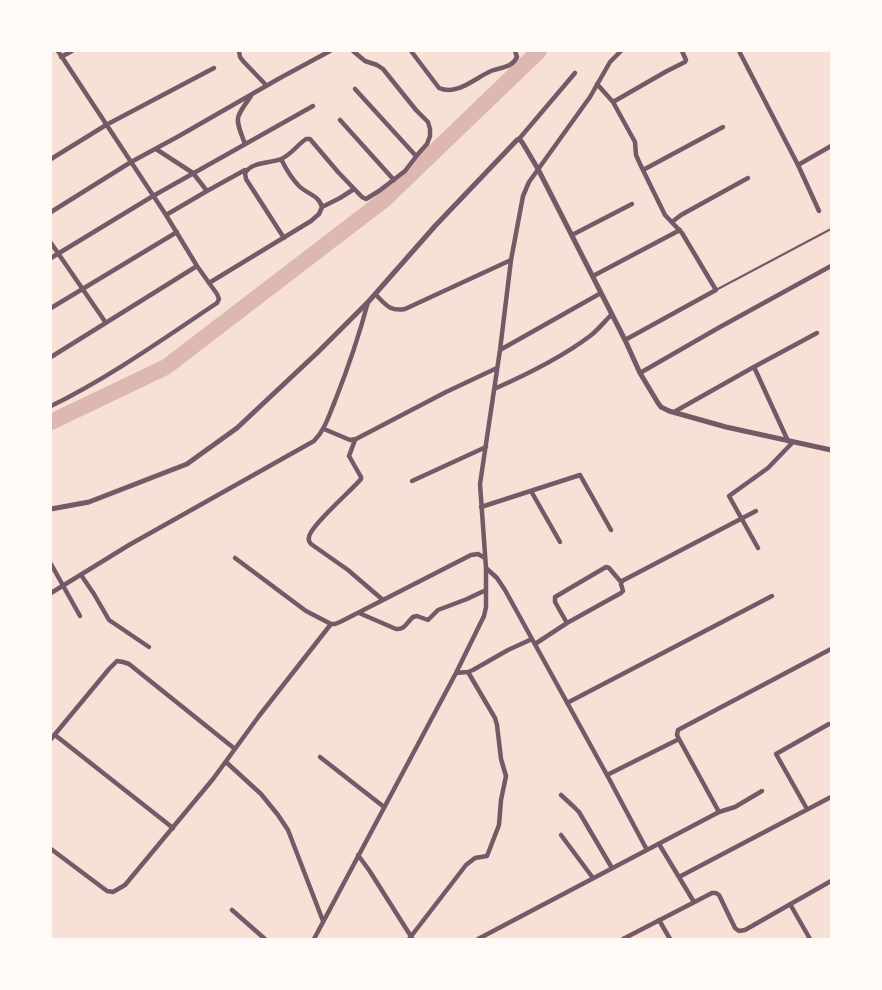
<!DOCTYPE html>
<html>
<head>
<meta charset="utf-8">
<style>
  body { margin:0 }
  #map { position:relative; width:882px; height:990px; overflow:hidden; background:#f7e1d7; font-family:Rubik,sans-serif }
  canvas { display:block }
  .frame { position:absolute; inset:0; border:52px solid #fffaf5; pointer-events:none }
</style>
</head>
<body>
<div id="map">
<canvas width="882" height="990"></canvas>
<div class="frame"></div>
</div>
<script>
const context = document.querySelector('canvas').getContext('2d');
context.lineJoin = 'round';
function stroke(path, color, width, dash) { context.strokeStyle = color; context.lineWidth = width; context.lineCap = dash ? 'butt' : 'round'; context.setLineDash(dash || []); context.stroke(path); }
stroke(new Path2D(`
  M 51,422 L 166,367 L 384,200 L 539,51`), '#dcb8b0', 16);
stroke(new Path2D(`
  M 716,290 L 831,229`), '#755966', 2);
stroke(new Path2D(`
  M 239,51 L 240,57 L 243,61 L 266,85
  M 411,51 L 439,88 C 457,96 475,78 491,71 C 501,67 512,68 517,57 L 515,51
  M 739,51 L 798,165 L 819,211
  M 61,57 L 72,51
  M 597,84 L 613,102 L 635,142 L 636,155 L 640,164 L 665,215 L 682,233 L 716,290 L 625,340
  M 355,89 L 416,156
  M 613,102 L 667,71 L 685,62 L 686,60 L 682,51
  M 340,120 L 394,180
  M 519,139 L 575,73
  M 245,144 C 235,117 234,120 251,96
  M 156,149 L 193,173 L 207,191
  M 51,159 L 106,125 L 214,68
  M 798,165 L 831,146
  M 643,170 L 723,127
  M 322,207 L 340,198 L 354,189
  M 51,212 L 131,162 L 179,136 L 280,78 L 330,51
  M 166,215 L 207,191 L 245,170
  M 672,222 L 681,215 L 748,178
  M 572,235 L 632,204
  M 284,238 L 246,179 L 245,173 C 253,161 269,164 281,159 C 291,155 297,145 306,139 L 310,139 L 338,172 L 362,197 L 366,199 L 379,191 L 405,171 L 418,154 L 427,144 L 430,136 L 430,129 L 428,122 L 416,110 L 383,69 L 377,65 L 365,61 L 353,51
  M 51,243 L 106,323
  M 51,258 L 153,196 L 313,106
  M 593,276 L 680,230
  M 209,283 L 311,221 L 319,214 L 322,207 C 319,195 307,194 299,186 C 291,178 286,169 281,159
  M 375,294 C 385,304 390,312 405,309 L 511,260
  M 51,308 L 177,232
  M 500,350 L 601,293
  M 51,357 L 197,266
  M 754,367 L 788,441
  M 640,373 L 720,327 L 831,266
  M 494,389 C 528,374 561,358 590,336 C 598,330 605,321 612,314
  M 51,406 C 110,377 163,339 217,303 L 219,299 L 217,294 L 197,266 L 166,215 L 58,51
  M 674,412 L 752,368 L 817,333
  M 324,429 L 350,440 L 356,439 L 446,392 L 497,368
  M 355,440 L 349,456 L 361,477 L 361,479 C 352,490 310,526 309,537 C 308,541 309,541 311,544 L 348,570 L 383,600
  M 412,481 L 486,447
  M 531,491 L 560,542
  M 481,507 L 580,475 L 611,530
  M 758,548 L 729,496 L 768,468 L 793,442
  M 235,558 L 306,611 L 331,624 L 335,624 L 340,622 L 471,555 L 478,554 L 485,558
  M 51,564 L 80,616
  M 486,568 L 497,578 L 505,590 L 607,775 L 647,850
  M 81,575 L 94,594 L 109,620 L 149,647
  M 51,593 L 129,545 L 314,441 C 325,430 329,415 335,401 C 348,368 359,336 368,302
  M 359,613 L 396,629 C 405,630 407,622 413,617 L 417,616 L 428,620 L 438,610 L 467,599 L 486,590
  M 567,623 L 555,602 L 555,597 L 606,567 L 609,568 L 621,582
  M 535,644 L 567,623 L 621,593 L 623,591 L 621,584 L 622,581 L 756,511
  M 456,673 L 468,672 L 473,670 L 508,650 L 532,639
  M 567,703 L 772,596
  M 55,735 L 173,828
  M 51,739 L 109,669 L 117,661 L 123,662 L 129,664 L 235,749
  M 320,757 L 384,807
  M 226,762 L 261,794 L 278,815 L 288,830 L 323,921
  M 607,775 L 679,739
  M 561,795 L 574,807 L 579,812 L 612,868
  M 807,809 L 776,754 L 829,724
  M 719,812 L 735,807 L 762,791
  M 561,835 L 593,878
  M 659,844 L 694,902
  M 51,849 L 107,891 L 113,892 L 125,885 L 213,779 L 259,716 L 331,624
  M 358,855 L 369,870 L 412,938
  M 679,877 L 831,797
  M 790,904 L 810,939
  M 232,910 L 265,939
  M 659,920 L 670,939
  M 314,939 L 456,673 L 484,616 L 486,607 L 486,568 L 480,484 L 500,350 L 511,260 L 523,196 L 529,182 L 590,97 L 610,62 L 621,51
  M 409,939 L 466,865 L 475,858 L 487,856 L 499,825 L 501,800 L 506,776 L 501,759 L 497,725 L 495,718 L 468,672
  M 478,939 L 719,812 L 679,739 L 677,735 L 678,730 L 831,649
  M 623,939 L 712,893 L 716,893 L 719,895 L 735,928 L 739,931 L 745,930 L 831,881`), '#755966', 4.5);
stroke(new Path2D(`
  M 51,509 L 89,502 L 187,464 L 237,428 L 317,353 L 369,301 L 435,226 L 517,140 L 519,139 L 522,142 L 538,169 L 625,340 L 640,373 L 658,403 L 661,407 L 669,411 L 726,427 L 831,450`), '#755966', 5);
</script>
</body>
</html>
